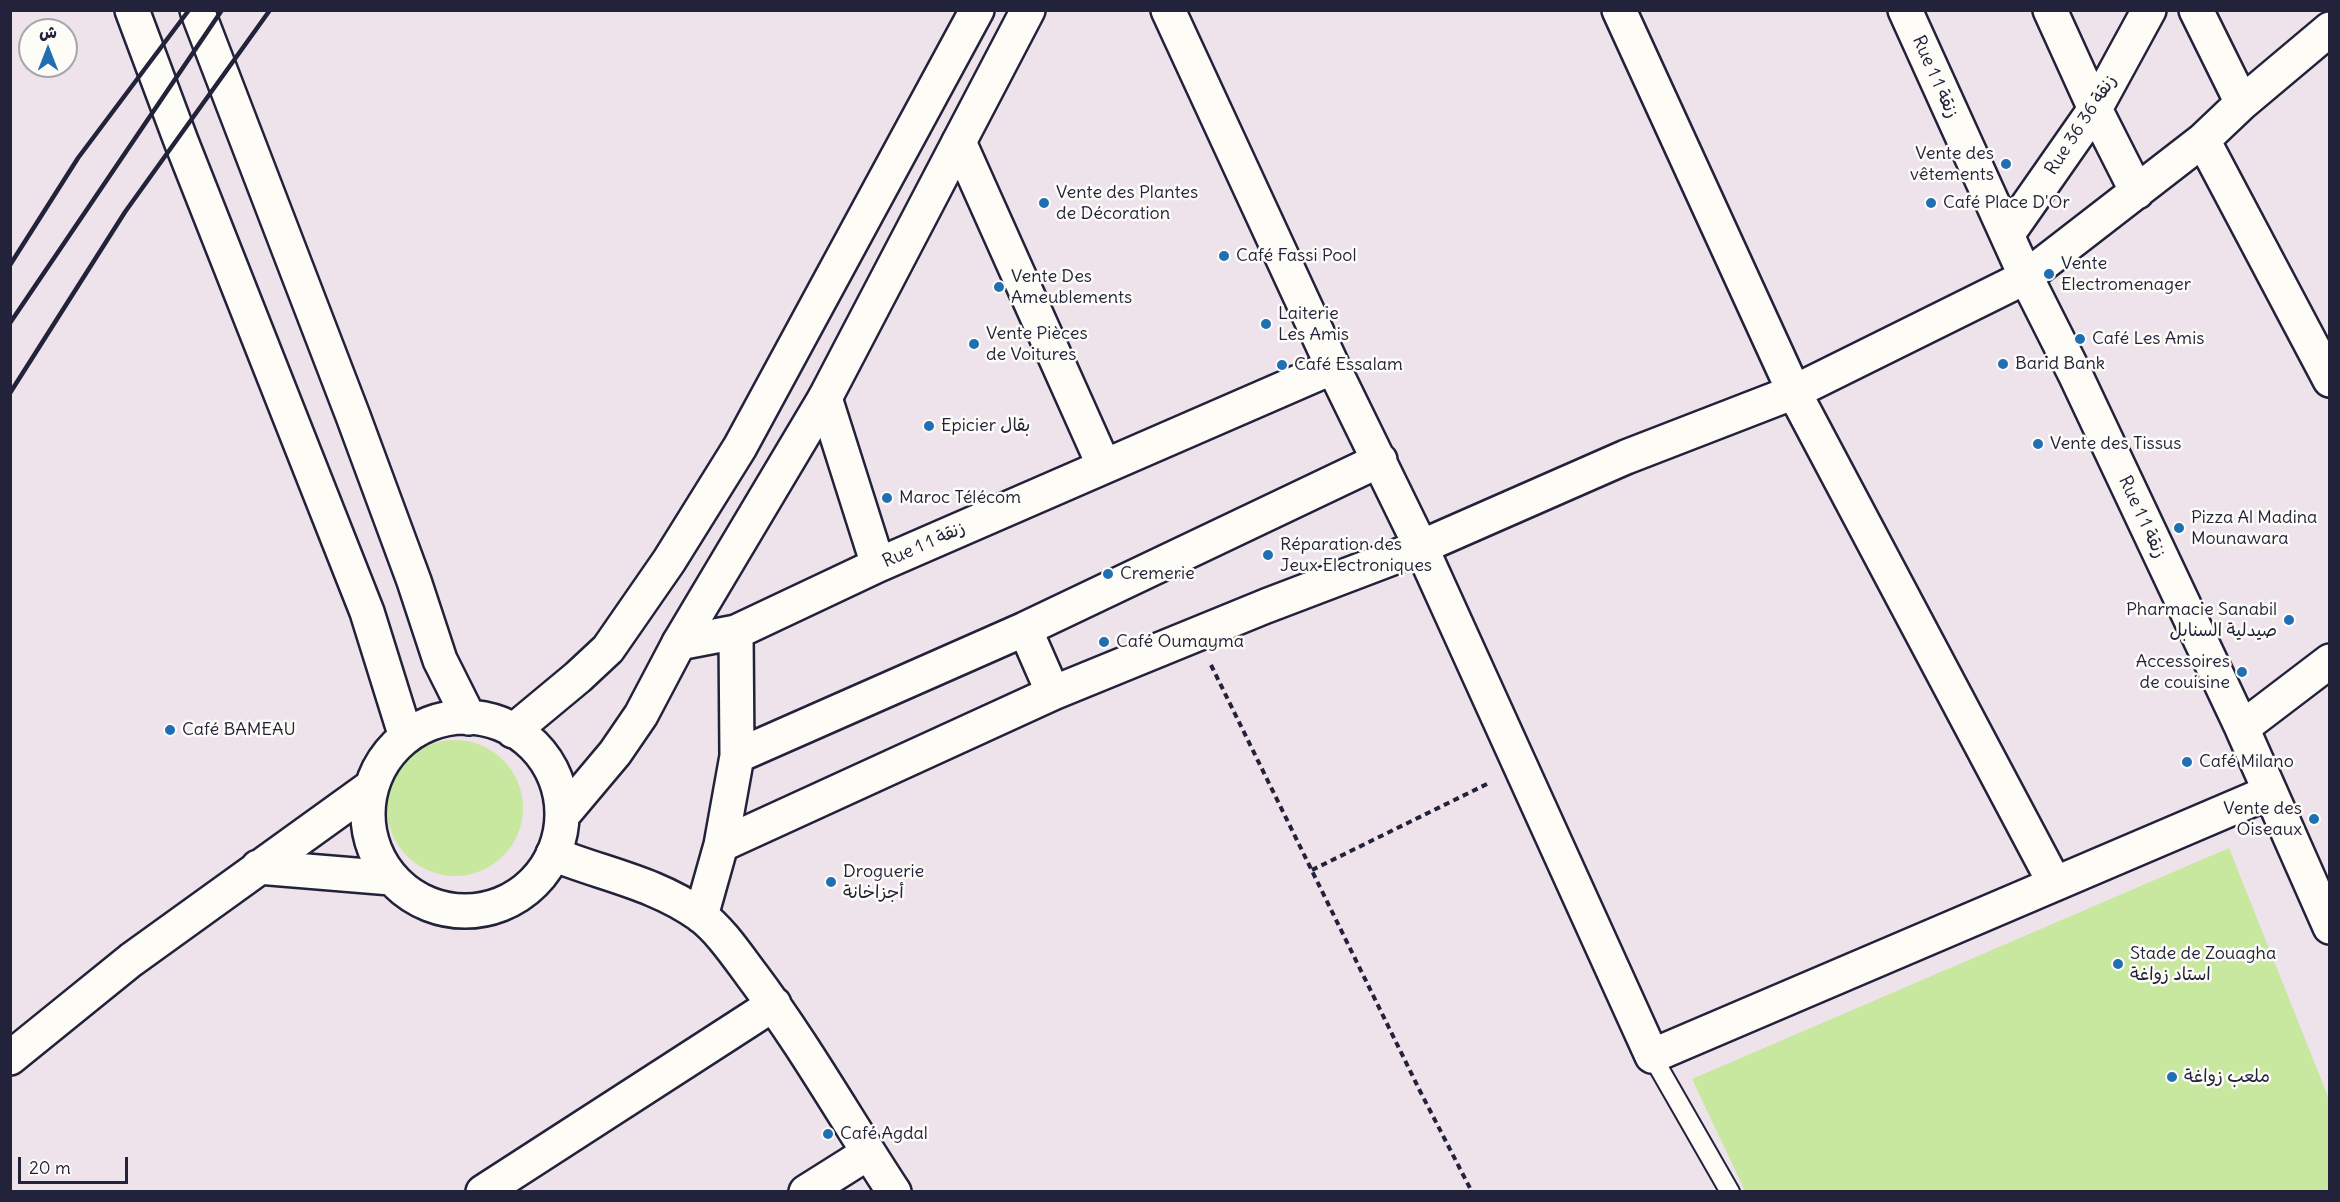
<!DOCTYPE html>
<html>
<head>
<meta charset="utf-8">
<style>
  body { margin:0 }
  #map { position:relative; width:2340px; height:1202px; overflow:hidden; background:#eee2eb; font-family:Delius,"Playpen Sans Arabic",sans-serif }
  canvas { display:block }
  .frame { position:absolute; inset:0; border:12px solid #22223b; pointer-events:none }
  .north { position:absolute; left:18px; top:18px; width:60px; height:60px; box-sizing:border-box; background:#fdfcf7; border:2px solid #a5a5ac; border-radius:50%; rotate:0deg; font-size:16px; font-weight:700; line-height:24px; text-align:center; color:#22223b }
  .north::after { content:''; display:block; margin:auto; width:21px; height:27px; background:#1f6fb2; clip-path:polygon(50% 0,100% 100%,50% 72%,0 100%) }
  .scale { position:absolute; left:18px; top:1157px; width:110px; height:27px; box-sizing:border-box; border:3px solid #22223b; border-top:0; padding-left:8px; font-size:18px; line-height:21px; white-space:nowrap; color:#22223b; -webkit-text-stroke:4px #fdfcf7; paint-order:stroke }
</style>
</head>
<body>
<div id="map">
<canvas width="2340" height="1202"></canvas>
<div class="frame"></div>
<div class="north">ش</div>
<div class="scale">20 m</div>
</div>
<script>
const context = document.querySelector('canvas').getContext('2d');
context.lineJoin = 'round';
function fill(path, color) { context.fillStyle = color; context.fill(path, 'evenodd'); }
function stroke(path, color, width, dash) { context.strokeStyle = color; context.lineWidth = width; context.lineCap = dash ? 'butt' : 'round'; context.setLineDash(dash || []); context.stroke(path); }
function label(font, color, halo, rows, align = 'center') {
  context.font = font + ' Delius,"Playpen Sans Arabic",sans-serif'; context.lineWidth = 5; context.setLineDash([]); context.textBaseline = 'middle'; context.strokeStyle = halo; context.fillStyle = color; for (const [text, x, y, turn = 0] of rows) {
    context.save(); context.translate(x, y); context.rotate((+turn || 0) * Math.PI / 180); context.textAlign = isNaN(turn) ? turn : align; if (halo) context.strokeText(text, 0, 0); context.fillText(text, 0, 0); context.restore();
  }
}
fill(new Path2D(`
  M387 808a68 68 0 1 1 136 0a68 68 0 1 1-136 0Z
  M 2229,848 L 2329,1099 L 2329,1191 L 1745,1191 L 1692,1079 Z`), '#c8e8a0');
const lane = new Path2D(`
  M 1652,1056 L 1730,1192`);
const street = new Path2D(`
  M 1168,10 L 1333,367 L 1421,547 L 1652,1056 L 2270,792
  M 1619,10 L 1794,392 L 2055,884
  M 1905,10 L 2026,277 L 2075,374 L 2242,728 L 2330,927
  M 2050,10 L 2095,109 L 2137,192
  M 2196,10 L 2242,103
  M 2203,140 L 2330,380
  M 959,142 L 1104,466
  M 2007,235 L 2095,109 L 2149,10
  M 825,398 L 878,565
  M 1025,629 L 1053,693
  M 679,643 L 736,632 L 878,565 L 1333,367
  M 2242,728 L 2330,661
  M 737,756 L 1025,629 L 1380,460
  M 721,845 L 1053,693 L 1266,606 L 1421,547 L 1626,457 L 1794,392 L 2026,277 L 2203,140 L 2242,103 L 2330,29
  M 553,854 C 602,874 656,883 700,915 C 720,930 736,954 751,974 C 803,1043 846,1119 894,1192
  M 701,916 L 721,845 L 737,756 L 736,632
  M 483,1192 L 774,1004
  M 806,1192 L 868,1153`);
const secondary = new Path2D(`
  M 132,10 L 181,141 L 367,612 L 406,737
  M 197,10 L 353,416 L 414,581 L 440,660 L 469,718
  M368 814a97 97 0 1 1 194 0a97 97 0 1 1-194 0Z
  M 513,731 L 578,677 L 608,649 L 669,561 L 740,447 L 977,10
  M 562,816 L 615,753 L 641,715 L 679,643 L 825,398 L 1028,10
  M 258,867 L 391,878
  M 10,1058 L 131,960 L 371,787`);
stroke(lane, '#22223b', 22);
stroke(street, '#22223b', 38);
stroke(secondary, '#22223b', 38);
stroke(new Path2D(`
  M 1211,665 L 1420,1091 L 1472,1192
  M 1312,870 L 1489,783`), '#22223b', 4, [6, 4.5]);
stroke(lane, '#fdfcf7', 18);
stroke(street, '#fdfcf7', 33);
stroke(secondary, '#fdfcf7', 33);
stroke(new Path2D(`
  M 10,265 L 78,158 L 189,10
  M 10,323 L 222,10
  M 10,393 L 125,212 L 270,10`), '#22223b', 4.5);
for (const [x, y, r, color] of [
  [2006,164,6,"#1f6fb2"],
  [1044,203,6,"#1f6fb2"],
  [1931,203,6,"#1f6fb2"],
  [1224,256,6,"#1f6fb2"],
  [2049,274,6,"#1f6fb2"],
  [999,287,6,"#1f6fb2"],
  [1266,324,6,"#1f6fb2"],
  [2080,339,6,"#1f6fb2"],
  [974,344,6,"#1f6fb2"],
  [2003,364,6,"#1f6fb2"],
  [1282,365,6,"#1f6fb2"],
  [929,426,6,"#1f6fb2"],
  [2038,444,6,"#1f6fb2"],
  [887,498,6,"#1f6fb2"],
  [2179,528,6,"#1f6fb2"],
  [1268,555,6,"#1f6fb2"],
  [1108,574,6,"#1f6fb2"],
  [2289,620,6,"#1f6fb2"],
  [1104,642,6,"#1f6fb2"],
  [2242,672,6,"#1f6fb2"],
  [170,730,6,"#1f6fb2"],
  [2187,762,6,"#1f6fb2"],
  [2314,819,6,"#1f6fb2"],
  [831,882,6,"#1f6fb2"],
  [2118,964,6,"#1f6fb2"],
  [2172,1077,6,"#1f6fb2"],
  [828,1134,6,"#1f6fb2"]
]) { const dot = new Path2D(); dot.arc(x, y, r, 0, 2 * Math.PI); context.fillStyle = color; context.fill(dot); stroke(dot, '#fdfcf7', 2); }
label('18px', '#22223b', '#fdfcf7', [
  ["Rue 1 زنقة 1",1935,77,66],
  ["Rue 36 زنقة 36",2081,125,-57],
  ["Rue 1 زنقة 1",2142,517,65],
  ["Rue 1 زنقة 1",924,545,-24]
]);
label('18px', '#22223b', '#fdfcf7', [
  ["Vente des",1994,154,"right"],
  ["vêtements",1994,175,"right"],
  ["Vente des Plantes",1056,193],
  ["de Décoration",1056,214],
  ["Café Place D'Or",1943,203],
  ["Café Fassi Pool",1236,256],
  ["Vente",2061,264],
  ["Electromenager",2061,285],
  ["Vente Des",1011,277],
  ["Ameublements",1011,298],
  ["Laiterie",1278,314],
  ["Les Amis",1278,335],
  ["Vente Pièces",986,334],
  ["de Voitures",986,355],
  ["Café Les Amis",2092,339],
  ["Barid Bank",2015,364],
  ["Café Essalam",1294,365],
  ["Epicier بقال",941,426],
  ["Vente des Tissus",2050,444],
  ["Maroc Télécom",899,498],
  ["Pizza Al Madina",2191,518],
  ["Mounawara",2191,539],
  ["Réparation des",1280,545],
  ["Jeux Electroniques",1280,566],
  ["Cremerie",1120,574],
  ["Pharmacie Sanabil",2277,610,"right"],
  ["صيدلية السنابل",2277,631,"right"],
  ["Café Oumayma",1116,642],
  ["Accessoires",2230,662,"right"],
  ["de couisine",2230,683,"right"],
  ["Café BAMEAU",182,730],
  ["Café Milano",2199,762],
  ["Vente des",2302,809,"right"],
  ["Oiseaux",2302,830,"right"],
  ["Droguerie",843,872],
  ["أجزاخانة",843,893],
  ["Stade de Zouagha",2130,954],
  ["استاد زواغة",2130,975],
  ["ملعب زواغة",2184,1077],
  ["Café Agdal",840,1134]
], 'left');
</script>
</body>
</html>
